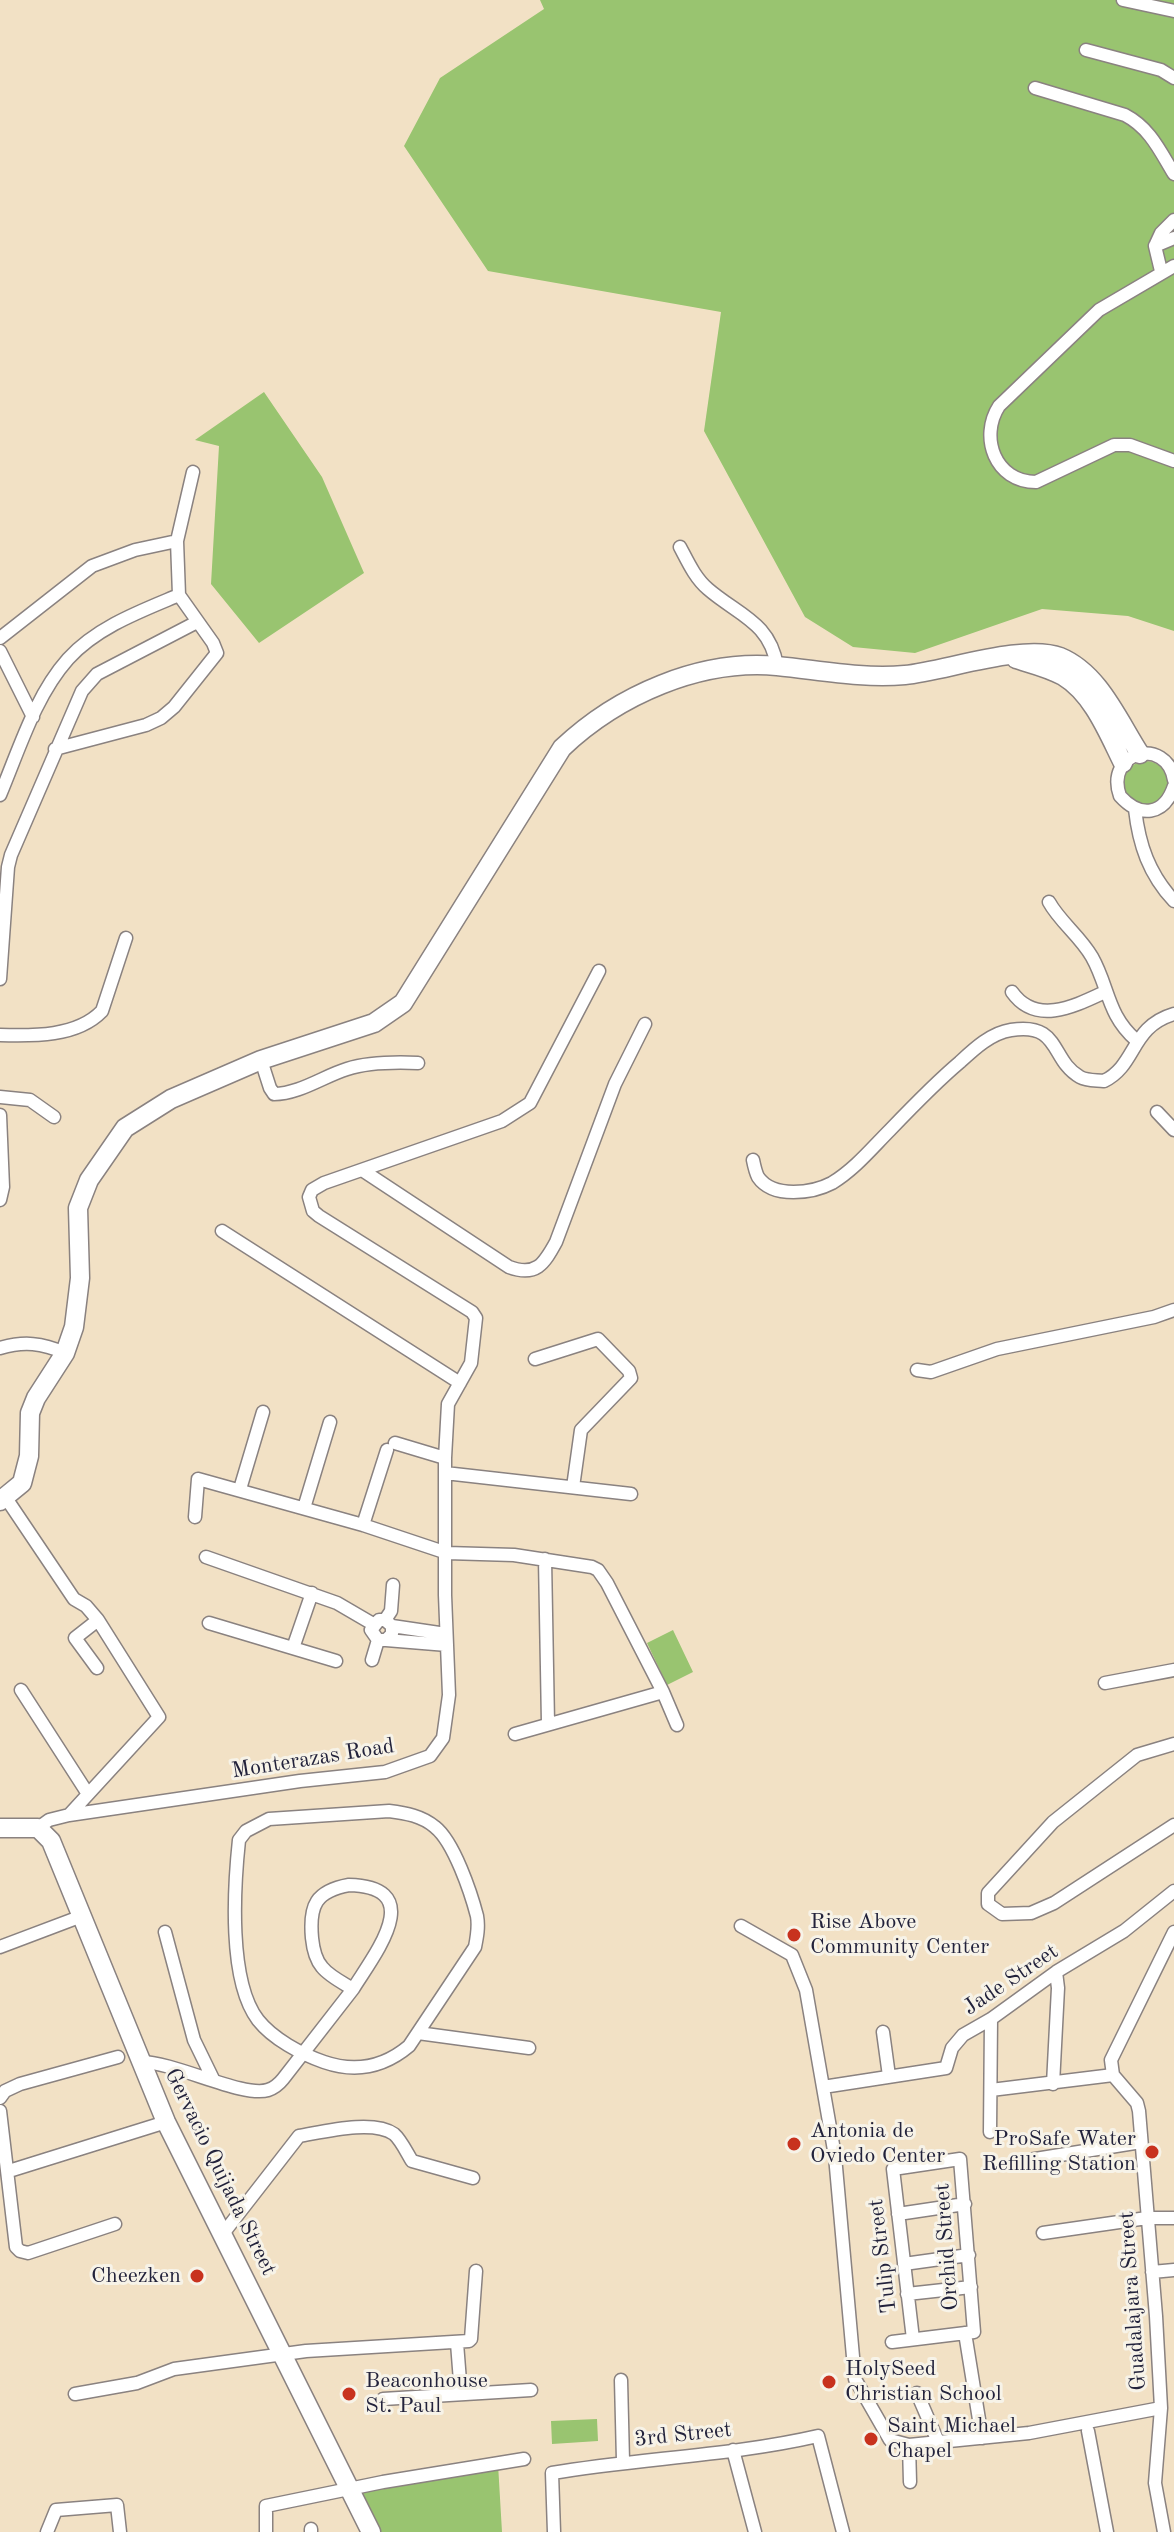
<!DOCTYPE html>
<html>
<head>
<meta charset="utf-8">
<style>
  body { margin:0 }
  canvas { display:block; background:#f2e1c5 }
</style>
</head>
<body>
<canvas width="1174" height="2532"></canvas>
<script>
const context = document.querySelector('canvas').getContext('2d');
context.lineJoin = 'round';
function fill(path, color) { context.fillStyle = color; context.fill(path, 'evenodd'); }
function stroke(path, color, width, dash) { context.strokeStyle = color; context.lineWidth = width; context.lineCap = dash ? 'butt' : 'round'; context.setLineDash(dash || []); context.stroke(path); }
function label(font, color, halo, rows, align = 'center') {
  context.font = font + ' "Old Standard TT",serif'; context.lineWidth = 6; context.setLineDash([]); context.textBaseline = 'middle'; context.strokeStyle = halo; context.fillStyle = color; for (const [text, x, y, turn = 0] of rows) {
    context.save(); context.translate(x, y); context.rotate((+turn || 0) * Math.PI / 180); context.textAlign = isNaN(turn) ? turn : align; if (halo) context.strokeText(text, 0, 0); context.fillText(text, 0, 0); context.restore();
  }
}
fill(new Path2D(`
  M 540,0 L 1174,0 L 1174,631 L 1128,616 L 1042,609 L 915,653 L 853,647 L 805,617 L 704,431 L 721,312 L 488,271 L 404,146 L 440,78 L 544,9 Z
  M 264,392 L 322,477 L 364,573 L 259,643 L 211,584 L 219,446 L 195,440 Z
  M1124 783a22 22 0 1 1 44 0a22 22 0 1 1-44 0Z
  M 673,1630 L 693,1672 L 667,1685 L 647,1643 Z
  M 597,2419 L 598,2441 L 552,2444 L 551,2421 Z
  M 498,2464 L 502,2532 L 379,2532 L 360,2490 Z`), '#99c470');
const street = new Path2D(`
  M 1123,0 L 1174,11
  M 1086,50 L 1161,70 L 1174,78
  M 1035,88 L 1125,115 C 1150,128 1160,151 1174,174
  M 1155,246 L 1161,233 L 1174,220
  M 1174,266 L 1099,310 L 999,406 C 979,437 995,482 1036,482 L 1114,445 L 1130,445 L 1174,461
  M 1161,271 L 1155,246 L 1174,238
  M 680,547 C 688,562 695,578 708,589 C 738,615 770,622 777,666
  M 0,638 L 92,566 L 135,550 L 177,541
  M 0,651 L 33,717
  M 55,749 L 146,725 L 161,718 L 174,707 L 217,653 L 213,643 L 179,595 L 177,541 L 193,472
  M 1174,780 C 1167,736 1104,751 1120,796 C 1140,818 1164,816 1174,786
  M 0,795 C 19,750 35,696 68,659 C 97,627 141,611 179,595
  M 1135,809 C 1139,845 1149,874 1174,901
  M 1049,902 C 1060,922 1080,936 1092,957 C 1109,987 1107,1015 1136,1040
  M 0,979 L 8,867 L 11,855 L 82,691 L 97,674 L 197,622
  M 1012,992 C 1036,1026 1075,1006 1105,992
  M 0,1035 C 33,1036 77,1037 102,1011 L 126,938
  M 261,1060 L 270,1088 L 274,1094 C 299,1094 324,1076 347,1069 C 369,1062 395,1062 418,1063
  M 0,1097 L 30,1100 L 54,1117
  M 1157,1112 L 1174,1130
  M 0,1115 L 3,1187 L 0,1200
  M 753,1160 C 754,1165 756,1173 758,1177 C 773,1199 813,1193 832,1183 C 855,1169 872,1148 890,1130 C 913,1106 935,1083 960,1062 C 974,1049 991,1033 1011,1030 C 1061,1022 1050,1060 1080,1077 C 1087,1081 1096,1080 1104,1081 C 1137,1065 1130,1027 1174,1014
  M 362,1170 L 509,1267 C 536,1277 544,1264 556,1242 L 615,1084 L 645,1024
  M 222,1231 L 460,1383
  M 0,1348 C 24,1341 42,1343 65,1353
  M 535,1359 L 598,1339 L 629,1371 L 631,1378 L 581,1430 L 573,1487
  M 917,1370 L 931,1372 L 997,1349 L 1154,1317 L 1174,1310
  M 395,1443 L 445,1458
  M 445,1473 L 631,1494
  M 240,1489 L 263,1412
  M 6,1498 L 74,1599 L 86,1606 L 98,1620
  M 304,1508 L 330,1422
  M 195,1517 L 198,1479 L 363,1525 L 447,1553 L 514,1555 L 592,1567 L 598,1570 L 607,1583 L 663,1692 L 677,1725
  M 363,1525 L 387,1450
  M 206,1557 L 337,1603 L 373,1624
  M 545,1559 L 548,1723
  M 385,1620 L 391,1611 L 393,1585
  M 209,1623 L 336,1661
  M 392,1626 L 392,1634 L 386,1640 L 378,1640 L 371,1630 L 379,1620 L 385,1620 L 392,1626 L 446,1634
  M 386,1640 L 447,1645
  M 293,1648 L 312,1593
  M 372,1660 L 378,1640
  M 1105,1683 L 1174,1670
  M 21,1690 L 88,1794
  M 515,1734 L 663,1692
  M 1174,1744 L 1137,1755 L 1053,1822 L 988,1893 L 988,1904 L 1002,1914 L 1031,1913 L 1054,1903 L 1174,1825
  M 389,1811 C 406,1813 422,1816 435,1827 C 454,1842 471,1893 477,1916 C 479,1927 477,1937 475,1947 L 409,2046 C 384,2067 356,2073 324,2062 C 301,2054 273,2039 258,2020 C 228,1981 234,1887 239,1840 L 246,1831 L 269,1819 Z
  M 69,1815 L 159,1717 L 98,1620 L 75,1638 L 97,1668
  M 38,1828 L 49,1820 L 69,1815 L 300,1781 L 385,1772 L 430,1756 L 443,1738 L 449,1695 L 445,1595 L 445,1458 L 448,1404 L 471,1363 L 476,1318 L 472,1312 L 319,1216 L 313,1211 L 309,1197 L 312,1190 L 324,1183 L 502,1121 L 530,1103 L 599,971
  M 349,1885 C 429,1887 374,1955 353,1989 C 343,1983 329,1976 322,1967 C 315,1959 313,1948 312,1938 C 309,1905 316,1891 349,1885 Z
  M 741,1926 L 792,1955 L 806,1990 L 835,2156 L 855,2379 L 890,2440 L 909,2445 L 1029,2433 L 1161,2408
  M 165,1932 L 194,2040 L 213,2079
  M 0,1947 L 82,1916
  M 883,2032 L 889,2076
  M 418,2033 L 529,2048
  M 141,2062 C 175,2062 243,2098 268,2090 C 274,2088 279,2084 283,2079 L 353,1989
  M 1113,2075 L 1137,2103 L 1139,2111 L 1156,2316 L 1161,2408 L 1155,2483 L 1164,2532
  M 1113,2075 L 1111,2060 L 1174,1932
  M 1053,2084 L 1058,1988 L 1056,1972
  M 823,2087 L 946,2068 L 952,2048 L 963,2035 L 991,2019 L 1056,1972 L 1124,1931 L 1174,1891
  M 991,2090 L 1113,2075
  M 0,2098 L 5,2091 L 20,2084 L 118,2057
  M 0,2111 L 16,2247 L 20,2251 L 28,2253 L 115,2224
  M 990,2132 L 991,2019
  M 1029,2160 L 1141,2142
  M 9,2171 L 166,2122
  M 898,2214 L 965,2204
  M 1043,2233 L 1147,2218 L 1174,2218
  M 222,2235 L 299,2136 C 323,2132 373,2119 394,2134 C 401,2140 407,2153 412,2161 L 473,2178
  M 904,2264 L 969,2255
  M 1152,2272 L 1174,2270
  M 907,2294 L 971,2287
  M 965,2333 L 982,2438
  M 892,2342 L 974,2332 L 960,2159 L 893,2169 L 913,2339
  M 457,2343 L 461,2394
  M 621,2380 L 623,2461
  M 917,2393 L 939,2444
  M 75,2394 L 137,2383 L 174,2369 L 306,2351 L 469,2341 L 471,2339 L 476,2271
  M 383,2399 L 531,2390
  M 1088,2431 L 1107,2532
  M 909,2445 L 910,2482
  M 733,2450 L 755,2532
  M 311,2529 L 311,2532
  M 47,2532 L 56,2510 L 117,2505 L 120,2532
  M 266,2532 L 266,2506 L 383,2482 L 524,2459
  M 554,2532 L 552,2473 C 640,2458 731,2456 818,2436 L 843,2532`);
const secondary = new Path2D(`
  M 1016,659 C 1032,664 1049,668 1063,676 C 1093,694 1108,733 1123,763
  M 0,1501 L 22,1483 L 29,1456 L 30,1413 L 36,1398 L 65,1353 L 74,1327 L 80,1278 L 78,1208 L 89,1180 L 125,1128 L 171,1099 L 261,1060 L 374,1023 L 403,1003 L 562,748 C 618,695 700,659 777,666 C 819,670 862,679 905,675 C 945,671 1024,643 1060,657 C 1099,673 1118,720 1140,754
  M 0,1828 L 38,1828 L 51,1841 L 166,2122 L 371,2532`);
stroke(street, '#8a8280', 15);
stroke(secondary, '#8a8280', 21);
stroke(street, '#fff', 12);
stroke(secondary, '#fff', 18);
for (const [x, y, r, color] of [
  [794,1935,8,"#c8321e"],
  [794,2144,8,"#c8321e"],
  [1152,2152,8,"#c8321e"],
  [197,2276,8,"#c8321e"],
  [829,2382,8,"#c8321e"],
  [349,2394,8,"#c8321e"],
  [871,2439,8,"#c8321e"]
]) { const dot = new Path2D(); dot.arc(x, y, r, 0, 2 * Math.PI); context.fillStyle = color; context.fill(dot); stroke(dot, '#f7f3e8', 3); }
label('22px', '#22223b', '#f7f3e8', [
  ["Monterazas Road",313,1759,-9],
  ["Jade Street",1011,1980,-34],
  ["Gervacio Quijada Street",220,2172,64],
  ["Orchid Street",947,2247,-94],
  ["Tulip Street",883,2256,-97],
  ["Guadalajara Street",1133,2301,-94],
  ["3rd Street",683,2435,-6]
]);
label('22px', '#22223b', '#f7f3e8', [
  ["Rise Above",810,1922],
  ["Community Center",810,1947],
  ["Antonia de",810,2131],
  ["Oviedo Center",810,2156],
  ["ProSafe Water",1136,2139,"right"],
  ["Refilling Station",1136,2164,"right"],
  ["Cheezken",181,2276,"right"],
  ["HolySeed",845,2369],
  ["Christian School",845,2394],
  ["Beaconhouse",365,2381],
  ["St. Paul",365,2406],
  ["Saint Michael",887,2426],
  ["Chapel",887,2451]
], 'left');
</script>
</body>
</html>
